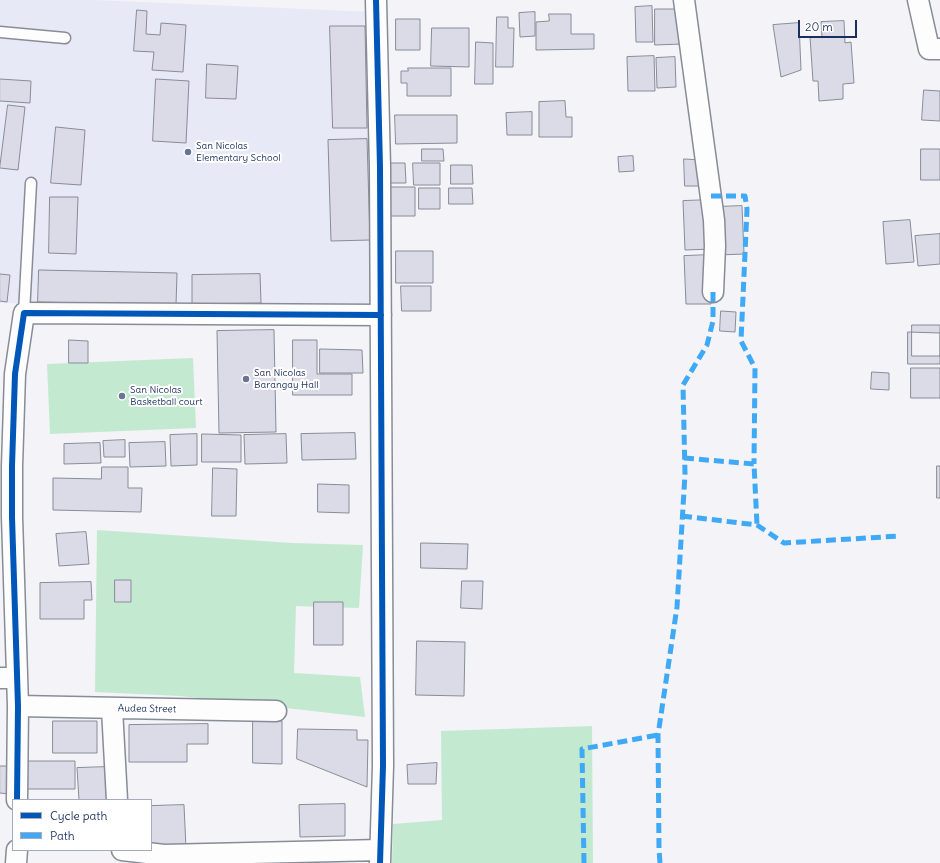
<!DOCTYPE html>
<html>
<head>
<meta charset="utf-8">
<style>
  body { margin:0 }
  #map { position:relative; width:940px; height:863px; overflow:hidden; background:#f3f3f8; font-family:Delius,sans-serif }
  canvas { display:block }
  .legend { position:absolute; left:12px; top:799px; width:140px; height:52px; box-sizing:border-box; background:#fff; border:1px solid #a4acbf; margin:0; padding:5px 7px; list-style:none; font-size:12px; color:#1b2f5e }
  .legend li { display:flex; align-items:center; gap:8px; height:20px }
  .legend b { width:20px; border:1px solid #a4acbf }
  .scale { position:absolute; left:798px; top:20px; width:59px; height:18px; box-sizing:border-box; border:2px solid #1b2f5e; border-top:0; padding-left:5px; font-size:12px; line-height:14px; white-space:nowrap; color:#1b2f5e; -webkit-text-stroke:3px #fff; paint-order:stroke }
</style>
</head>
<body>
<div id="map">
<canvas width="940" height="863"></canvas>
<ul class="legend">
<li><b style="height:5px;background:#0057b8"></b>Cycle path</li>
<li><b style="height:5px;background:#3fa9f5"></b>Path</li>
</ul>
<div class="scale">20 m</div>
</div>
<script>
const context = document.querySelector('canvas').getContext('2d');
context.lineJoin = 'round';
function fill(path, color) { context.fillStyle = color; context.fill(path, 'evenodd'); }
function stroke(path, color, width, dash) { context.strokeStyle = color; context.lineWidth = width; context.lineCap = dash ? 'butt' : 'round'; context.setLineDash(dash || []); context.stroke(path); }
function label(font, color, halo, rows, align = 'center') {
  context.font = font + ' Delius,sans-serif'; context.lineWidth = 4; context.setLineDash([]); context.textBaseline = 'middle'; context.strokeStyle = halo; context.fillStyle = color; for (const [text, x, y, turn = 0] of rows) {
    context.save(); context.translate(x, y); context.rotate((+turn || 0) * Math.PI / 180); context.textAlign = isNaN(turn) ? turn : align; if (halo) context.strokeText(text, 0, 0); context.fillText(text, 0, 0); context.restore();
  }
}
fill(new Path2D(`
  M 0,0 L 94,0 L 374,12 L 376,292 L 365,308 L 0,303 Z`), '#e8e9f7');
fill(new Path2D(`
  M 193,358 L 196,428 L 50,434 L 47,364 Z
  M 97,530 L 292,543 L 363,545 L 359,608 L 296,606 L 294,673 L 360,677 L 365,717 L 180,696 L 95,692 Z
  M 592,726 L 593,863 L 392,863 L 393,824 L 442,820 L 441,731 Z`), '#c3ead0');
const building = new Path2D(`
  M 652,6 L 653,42 L 636,42 L 635,7 Z
  M 655,9 L 682,9 L 682,44 L 655,45 Z
  M 137,10 L 147,11 L 146,34 L 160,35 L 161,23 L 186,25 L 183,72 L 152,70 L 154,52 L 134,51 Z
  M 535,12 L 535,36 L 520,37 L 519,13 Z
  M 549,14 L 571,14 L 571,34 L 594,34 L 594,49 L 536,50 L 536,22 L 549,21 Z
  M 497,17 L 508,17 L 508,28 L 514,28 L 513,67 L 496,67 Z
  M 396,19 L 420,19 L 420,50 L 396,50 Z
  M 844,21 L 845,43 L 851,42 L 854,83 L 843,84 L 843,99 L 819,101 L 818,81 L 813,81 L 810,37 L 822,37 L 821,22 Z
  M 799,23 L 801,70 L 781,77 L 773,25 Z
  M 330,26 L 365,26 L 367,128 L 333,128 Z
  M 432,28 L 469,28 L 469,67 L 431,66 Z
  M 476,42 L 493,43 L 493,84 L 475,84 Z
  M 654,56 L 655,91 L 628,91 L 627,57 Z
  M 675,57 L 676,87 L 657,88 L 656,58 Z
  M 207,64 L 238,66 L 236,99 L 206,98 Z
  M 408,68 L 451,68 L 451,96 L 407,96 L 407,83 L 401,83 L 401,71 L 408,71 Z
  M 0,79 L 31,81 L 30,103 L 0,101 Z
  M 156,79 L 189,81 L 186,143 L 153,141 Z
  M 924,90 L 940,91 L 940,121 L 922,120 Z
  M 565,101 L 566,117 L 572,117 L 572,137 L 539,137 L 539,102 Z
  M 8,105 L 25,107 L 18,170 L 0,168 Z
  M 532,112 L 532,135 L 507,135 L 506,113 Z
  M 395,115 L 457,115 L 457,143 L 396,144 Z
  M 56,127 L 85,130 L 81,185 L 51,183 Z
  M 367,139 L 370,240 L 331,241 L 328,140 Z
  M 422,149 L 443,149 L 444,161 L 422,161 Z
  M 921,149 L 940,149 L 940,180 L 921,180 Z
  M 633,156 L 634,171 L 619,172 L 618,157 Z
  M 684,159 L 703,160 L 704,186 L 685,186 Z
  M 388,163 L 405,163 L 406,183 L 388,183 Z
  M 413,163 L 440,163 L 440,185 L 414,185 Z
  M 451,165 L 472,165 L 473,184 L 451,184 Z
  M 388,187 L 415,187 L 415,216 L 388,216 Z
  M 419,188 L 440,188 L 440,209 L 419,209 Z
  M 449,188 L 472,188 L 473,204 L 449,204 Z
  M 50,197 L 78,197 L 76,254 L 49,253 Z
  M 710,200 L 713,249 L 685,250 L 683,201 Z
  M 742,206 L 744,254 L 718,255 L 716,207 Z
  M 910,220 L 914,262 L 886,264 L 883,222 Z
  M 940,234 L 940,264 L 918,266 L 915,236 Z
  M 396,251 L 433,251 L 433,283 L 396,283 Z
  M 710,255 L 711,304 L 686,304 L 684,256 Z
  M 39,270 L 177,273 L 176,305 L 38,302 Z
  M 0,274 L 10,275 L 7,302 L 0,301 Z
  M 260,274 L 261,303 L 192,304 L 192,275 Z
  M 401,286 L 431,286 L 431,311 L 402,311 Z
  M 721,311 L 736,312 L 735,332 L 720,331 Z
  M 912,325 L 940,325 L 940,356 L 912,356 Z
  M 274,330 L 276,432 L 219,433 L 217,331 Z
  M 908,332 L 940,333 L 940,364 L 908,364 Z
  M 69,340 L 88,341 L 88,363 L 69,363 Z
  M 293,340 L 317,340 L 317,374 L 352,374 L 352,395 L 293,395 Z
  M 320,349 L 362,350 L 363,373 L 320,373 Z
  M 911,368 L 940,368 L 940,398 L 911,398 Z
  M 872,372 L 889,373 L 889,390 L 871,389 Z
  M 355,433 L 356,459 L 302,460 L 301,434 Z
  M 197,434 L 197,465 L 171,466 L 170,435 Z
  M 202,434 L 241,435 L 241,462 L 202,462 Z
  M 286,434 L 287,463 L 245,464 L 244,435 Z
  M 125,440 L 125,457 L 104,457 L 103,441 Z
  M 165,442 L 166,466 L 130,467 L 129,443 Z
  M 100,443 L 101,463 L 64,464 L 64,444 Z
  M 937,466 L 940,466 L 940,498 L 937,498 Z
  M 102,467 L 128,467 L 128,488 L 142,488 L 141,512 L 53,510 L 53,478 L 101,479 Z
  M 213,468 L 237,469 L 236,516 L 212,516 Z
  M 318,484 L 349,485 L 349,513 L 318,512 Z
  M 86,532 L 89,564 L 59,566 L 56,534 Z
  M 421,543 L 468,544 L 467,569 L 421,568 Z
  M 115,580 L 131,580 L 131,602 L 115,602 Z
  M 462,581 L 483,581 L 482,609 L 461,608 Z
  M 91,582 L 92,600 L 84,600 L 84,619 L 40,619 L 40,583 Z
  M 314,602 L 343,602 L 343,645 L 314,645 Z
  M 417,641 L 465,642 L 464,696 L 416,695 Z
  M 53,721 L 97,721 L 97,753 L 53,753 Z
  M 253,721 L 282,721 L 282,764 L 253,763 Z
  M 208,724 L 208,744 L 187,744 L 187,762 L 129,762 L 129,725 Z
  M 298,729 L 357,730 L 357,740 L 368,740 L 367,787 L 297,759 Z
  M 28,761 L 75,761 L 75,789 L 28,789 Z
  M 437,763 L 436,784 L 408,784 L 407,765 Z
  M 0,766 L 9,766 L 9,794 L 0,793 Z
  M 107,767 L 109,800 L 79,800 L 77,768 Z
  M 345,804 L 345,836 L 300,837 L 299,805 Z
  M 184,805 L 186,848 L 151,849 L 151,806 Z`);
fill(building, '#dbdbe7');
stroke(building, '#888c97', 1);
const lane = new Path2D(`
  M 0,32 L 65,38
  M 24,313 L 31,183`);
const street = new Path2D(`
  M 376,0 L 380,167 L 383,766 L 380,863
  M 684,0 L 714,220 L 715,246 L 713,292
  M 918,0 L 929,49 L 940,49
  M 0,678 L 17,678
  M 18,706 L 276,711
  M 112,709 L 117,800
  M 17,800 L 18,706 L 12,517 L 12,466 L 15,374 L 24,313 L 381,315
  M 122,850 L 164,855 L 380,850
  M 16,863 L 17,850`);
stroke(lane, '#888c97', 13);
stroke(street, '#888c97', 23);
stroke(lane, '#fdfdfe', 10);
stroke(street, '#fdfdfe', 20);
stroke(new Path2D(`
  M 711,196 L 745,196 L 747,209 L 741,341 L 755,368 L 754,464
  M 684,458 L 754,464 L 757,525
  M 682,516 L 757,525 L 784,543 L 900,536
  M 584,863 L 582,749 L 658,735
  M 660,863 L 659,849 L 658,735 L 677,607 L 685,474 L 683,385 L 707,345 L 713,321 L 713,292`), '#3fa9f5', 5, [10, 5]);
stroke(new Path2D(`
  M 376,0 L 380,167 L 383,766 L 380,863
  M 17,800 L 18,706 L 12,517 L 12,466 L 15,374 L 24,313 L 381,315`), '#0057b8', 6);
for (const [x, y, r, color] of [
  [188,152,4,"#677494"],
  [246,379,4,"#677494"],
  [122,396,4,"#677494"]
]) { const dot = new Path2D(); dot.arc(x, y, r, 0, 2 * Math.PI); context.fillStyle = color; context.fill(dot); stroke(dot, '#fff', 1.5); }
label('10px', '#1b2f5e', '#fff', [
  ["San Nicolas",196,146],
  ["Elementary School",196,158],
  ["San Nicolas",254,373],
  ["Barangay Hall",254,385],
  ["San Nicolas",130,390],
  ["Basketball court",130,402]
], 'left');
label('10px', '#1b2f5e', '#fff', [
  ["Audea Street",147,709,1]
]);
</script>
</body>
</html>
